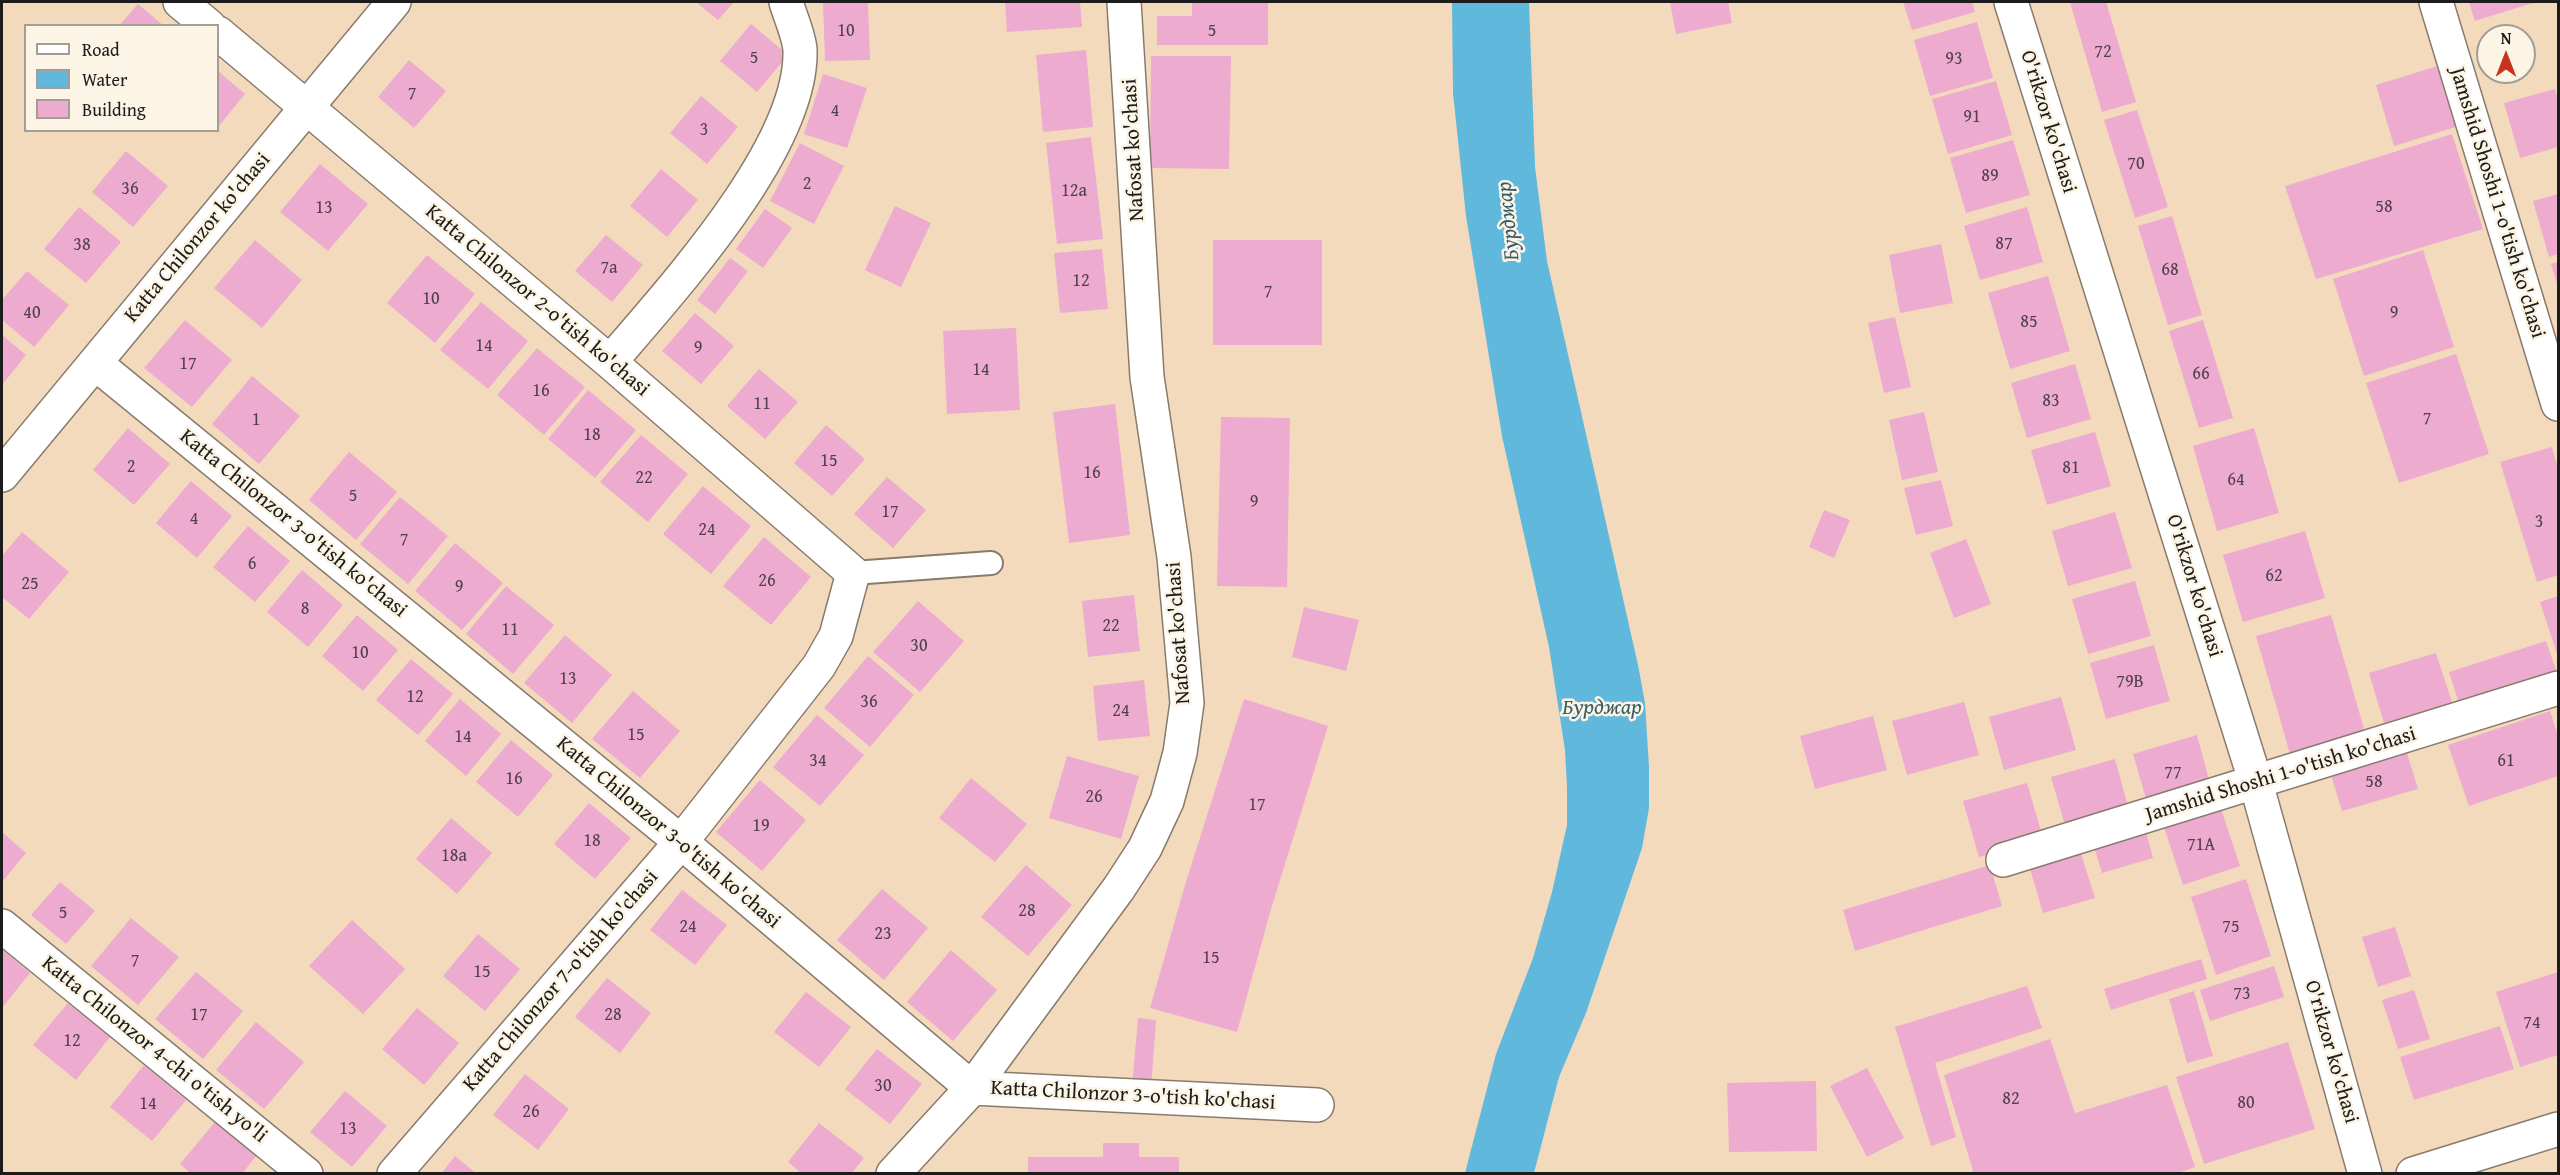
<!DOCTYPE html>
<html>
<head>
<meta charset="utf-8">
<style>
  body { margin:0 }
  #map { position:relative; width:2560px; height:1175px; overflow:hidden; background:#f4dabc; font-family:"Gentium Book Plus",serif }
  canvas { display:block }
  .frame { position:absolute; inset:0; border:3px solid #1c1c1c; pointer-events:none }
  .legend { position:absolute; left:24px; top:24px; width:195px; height:108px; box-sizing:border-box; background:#fcf5e5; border:2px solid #a29e95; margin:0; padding:8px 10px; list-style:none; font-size:18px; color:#1c1c1c }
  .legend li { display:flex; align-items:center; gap:12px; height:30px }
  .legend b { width:30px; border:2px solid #a29e95 }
  .north { position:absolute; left:2476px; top:24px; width:60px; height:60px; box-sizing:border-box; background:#fcf5e5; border:2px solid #a29e95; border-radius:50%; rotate:0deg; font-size:16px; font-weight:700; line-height:24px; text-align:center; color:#1c1c1c }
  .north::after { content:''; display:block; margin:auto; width:21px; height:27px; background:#c8321e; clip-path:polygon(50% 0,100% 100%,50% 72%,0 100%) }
</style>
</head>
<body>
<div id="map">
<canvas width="2560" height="1175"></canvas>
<div class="frame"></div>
<ul class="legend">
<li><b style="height:8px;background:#fff"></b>Road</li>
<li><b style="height:16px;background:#60b8dd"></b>Water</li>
<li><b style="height:16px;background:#ecabcf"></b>Building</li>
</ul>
<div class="north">N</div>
</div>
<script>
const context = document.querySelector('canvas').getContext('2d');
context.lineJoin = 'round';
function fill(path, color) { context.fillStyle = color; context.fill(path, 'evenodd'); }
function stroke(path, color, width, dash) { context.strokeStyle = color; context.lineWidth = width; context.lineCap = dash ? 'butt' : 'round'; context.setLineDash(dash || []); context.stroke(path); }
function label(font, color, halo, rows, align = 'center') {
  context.font = font + ' "Gentium Book Plus",serif'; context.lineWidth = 5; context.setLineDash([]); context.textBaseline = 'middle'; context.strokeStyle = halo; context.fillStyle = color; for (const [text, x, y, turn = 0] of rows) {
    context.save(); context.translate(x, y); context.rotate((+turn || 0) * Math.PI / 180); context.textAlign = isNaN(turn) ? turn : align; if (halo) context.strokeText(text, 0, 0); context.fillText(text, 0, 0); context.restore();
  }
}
fill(new Path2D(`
  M 1452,2 L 1529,2 L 1535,167 L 1547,261 L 1638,665 L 1645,703 L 1649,767 L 1649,808 L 1642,848 L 1586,1013 L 1559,1077 L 1534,1173 L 1465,1173 L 1496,1054 L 1533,958 L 1552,892 L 1567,825 L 1567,787 L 1565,750 L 1549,647 L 1502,436 L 1466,216 L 1453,93 Z`), '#60b8dd');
fill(new Path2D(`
  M 696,2 L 734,2 L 718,20 Z
  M 823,2 L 868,2 L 870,60 L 825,61 Z
  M 1005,2 L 1080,2 L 1082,27 L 1007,32 Z
  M 1192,2 L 1268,2 L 1268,45 L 1157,45 L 1157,16 L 1192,16 Z
  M 1670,2 L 1728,2 L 1732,23 L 1676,34 Z
  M 1903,2 L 1972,2 L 1975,12 L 1912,30 Z
  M 2070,2 L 2106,2 L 2136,102 L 2102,112 Z
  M 2469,2 L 2536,2 L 2475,21 Z
  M 138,4 L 164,26 L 119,26 Z
  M 1977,22 L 1993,78 L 1930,96 L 1914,40 Z
  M 751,24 L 788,55 L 757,92 L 720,61 Z
  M 1086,50 L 1093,127 L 1043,132 L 1036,55 Z
  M 1151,56 L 1231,56 L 1229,169 L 1150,168 Z
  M 409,60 L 446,91 L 414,128 L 378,97 Z
  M 2441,65 L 2459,126 L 2394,146 L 2376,85 Z
  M 218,71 L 245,94 L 218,127 Z
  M 823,74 L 867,88 L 847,148 L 804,134 Z
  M 1996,81 L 2012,135 L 1948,154 L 1932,99 Z
  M 2555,89 L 2558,102 L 2558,147 L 2520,158 L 2504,103 Z
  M 701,96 L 738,127 L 707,164 L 670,133 Z
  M 2137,110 L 2168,207 L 2135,218 L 2104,120 Z
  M 2452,134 L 2483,229 L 2316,279 L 2285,186 Z
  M 1091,137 L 1103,239 L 1057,244 L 1046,143 Z
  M 2013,140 L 2030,195 L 1966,213 L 1950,158 Z
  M 800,143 L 844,166 L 814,224 L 770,201 Z
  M 126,151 L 168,186 L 133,227 L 92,192 Z
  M 320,164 L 368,204 L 328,251 L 280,212 Z
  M 661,169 L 698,200 L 667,237 L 630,206 Z
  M 2558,194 L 2558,254 L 2549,257 L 2533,201 Z
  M 895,206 L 931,223 L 901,287 L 865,270 Z
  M 79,207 L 121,242 L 86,283 L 44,249 Z
  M 2027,207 L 2043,262 L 1980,280 L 1964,226 Z
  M 765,209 L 792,228 L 763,268 L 736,249 Z
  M 2172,216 L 2202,315 L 2168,325 L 2138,226 Z
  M 606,235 L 643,265 L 612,302 L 575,271 Z
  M 255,240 L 302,280 L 262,328 L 214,288 Z
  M 1213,240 L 1322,240 L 1322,345 L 1213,345 Z
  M 1941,244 L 1953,303 L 1900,313 L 1889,255 Z
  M 1102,249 L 1108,309 L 1060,313 L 1054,253 Z
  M 2423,250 L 2454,347 L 2364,376 L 2333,279 Z
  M 427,255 L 475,294 L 435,343 L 387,303 Z
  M 730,258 L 748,271 L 715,314 L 697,300 Z
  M 2558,262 L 2558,287 L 2551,264 Z
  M 27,271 L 69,305 L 34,347 L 2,320 L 2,300 Z
  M 2048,276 L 2070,351 L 2010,369 L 1988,293 Z
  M 481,302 L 528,341 L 488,389 L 440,350 Z
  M 695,313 L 734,346 L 701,384 L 662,351 Z
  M 1895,317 L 1911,387 L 1884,393 L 1868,323 Z
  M 185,320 L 232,360 L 192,407 L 144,368 Z
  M 2203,320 L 2233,418 L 2199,428 L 2169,331 Z
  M 1016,328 L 1020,410 L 947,414 L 943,331 Z
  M 2,335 L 26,355 L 2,385 Z
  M 537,348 L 585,387 L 544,435 L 497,395 Z
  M 2456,354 L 2489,454 L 2399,483 L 2366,383 Z
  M 2075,364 L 2091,419 L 2027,438 L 2011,383 Z
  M 759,369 L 798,402 L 765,439 L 727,406 Z
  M 252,376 L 300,416 L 259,464 L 212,424 Z
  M 588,390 L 636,430 L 595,478 L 548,439 Z
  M 1115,404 L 1130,535 L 1069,543 L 1053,412 Z
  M 1924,412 L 1938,472 L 1902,480 L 1889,420 Z
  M 1221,417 L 1290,418 L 1287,587 L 1217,586 Z
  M 826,425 L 865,459 L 832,496 L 794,463 Z
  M 128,428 L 170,464 L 134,505 L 93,470 Z
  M 2254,428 L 2279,513 L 2217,531 L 2193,446 Z
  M 2095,432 L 2111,486 L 2047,505 L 2031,450 Z
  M 641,435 L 688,474 L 648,522 L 600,482 Z
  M 2552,447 L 2558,469 L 2558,575 L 2537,582 L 2500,462 Z
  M 349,452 L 397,492 L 356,540 L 309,500 Z
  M 887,477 L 926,510 L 893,548 L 854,514 Z
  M 1941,480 L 1953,526 L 1916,535 L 1904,488 Z
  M 191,481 L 232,516 L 197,558 L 156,523 Z
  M 703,486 L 751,526 L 711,574 L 663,534 Z
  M 400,497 L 448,536 L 408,584 L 360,544 Z
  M 1824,510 L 1850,520 L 1834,558 L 1809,547 Z
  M 2115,512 L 2132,568 L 2068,586 L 2052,531 Z
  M 248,526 L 290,561 L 255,602 L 213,567 Z
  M 2305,531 L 2325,598 L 2243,622 L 2223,555 Z
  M 22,532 L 69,572 L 29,619 L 2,597 L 2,556 Z
  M 764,537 L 811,577 L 771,625 L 723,586 Z
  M 1966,539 L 1991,604 L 1954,618 L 1930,553 Z
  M 455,543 L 503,583 L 462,630 L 415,591 Z
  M 302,570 L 343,605 L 308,647 L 267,612 Z
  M 2135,581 L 2151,636 L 2088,654 L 2072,599 Z
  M 506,586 L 554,625 L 513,674 L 466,634 Z
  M 1134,595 L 1140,651 L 1088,657 L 1082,601 Z
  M 2558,596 L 2558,657 L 2540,602 Z
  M 918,601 L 964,641 L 920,692 L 873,652 Z
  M 1304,607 L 1359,620 L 1346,671 L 1292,657 Z
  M 357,615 L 398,650 L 363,691 L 322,656 Z
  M 2331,615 L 2365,732 L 2290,754 L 2256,636 Z
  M 565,635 L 612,675 L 572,723 L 524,683 Z
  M 2546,641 L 2556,670 L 2458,700 L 2449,672 Z
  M 2154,645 L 2170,701 L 2106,719 L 2090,663 Z
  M 2436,653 L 2452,702 L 2384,723 L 2369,673 Z
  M 868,656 L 914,695 L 870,747 L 824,708 Z
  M 411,659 L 453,694 L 418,735 L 376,700 Z
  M 1144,680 L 1150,736 L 1098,741 L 1093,686 Z
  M 633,691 L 680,731 L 640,778 L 592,739 Z
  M 2061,697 L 2076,750 L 2004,770 L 1989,717 Z
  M 460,699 L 501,734 L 466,776 L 425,741 Z
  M 1244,699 L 1328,726 L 1271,909 L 1237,1032 L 1150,1008 L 1185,885 Z
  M 1964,702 L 1979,755 L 1907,775 L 1892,721 Z
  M 2550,711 L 2558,736 L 2558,776 L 2469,806 L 2448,745 Z
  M 817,715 L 864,755 L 820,806 L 773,767 Z
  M 1873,716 L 1887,770 L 1815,789 L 1800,736 Z
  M 2197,735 L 2212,791 L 2149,809 L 2133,754 Z
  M 511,740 L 553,775 L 518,817 L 476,782 Z
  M 2407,753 L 2418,789 L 2342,811 L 2331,775 Z
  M 1067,756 L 1139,776 L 1121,839 L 1049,818 Z
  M 2115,759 L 2130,814 L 2067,832 L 2051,777 Z
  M 971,778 L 1027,824 L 995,862 L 939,818 Z
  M 760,780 L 806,820 L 762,871 L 716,832 Z
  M 2027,783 L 2043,838 L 1979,857 L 1963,801 Z
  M 589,803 L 631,838 L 595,879 L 554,844 Z
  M 2220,806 L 2240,866 L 2183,885 L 2163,824 Z
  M 451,818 L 492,853 L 457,894 L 416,859 Z
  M 2145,828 L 2153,858 L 2102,873 L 2093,843 Z
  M 2,832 L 26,853 L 2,882 Z
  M 2079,847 L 2095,898 L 2043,913 L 2028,862 Z
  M 1026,865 L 1072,905 L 1028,956 L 981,917 Z
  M 1990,865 L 2002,906 L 1855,951 L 1843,910 Z
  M 2246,879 L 2271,956 L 2216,975 L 2191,897 Z
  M 60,882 L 95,911 L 66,944 L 31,915 Z
  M 882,889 L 928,928 L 884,980 L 837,940 Z
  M 682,890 L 727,925 L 695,965 L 650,930 Z
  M 131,918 L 179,957 L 138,1005 L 91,966 Z
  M 352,920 L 405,969 L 363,1014 L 309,966 Z
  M 2395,927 L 2411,976 L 2378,987 L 2362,937 Z
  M 478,934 L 520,969 L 485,1011 L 443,976 Z
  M 2,949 L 30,973 L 2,1008 Z
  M 951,950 L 997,990 L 953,1041 L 907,1002 Z
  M 2201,959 L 2207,979 L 2111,1010 L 2104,989 Z
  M 2274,966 L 2284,997 L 2210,1021 L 2200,990 Z
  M 196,972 L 243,1011 L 203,1059 L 155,1019 Z
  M 2558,972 L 2558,1055 L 2520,1067 L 2496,992 Z
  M 607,978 L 651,1013 L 620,1053 L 575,1017 Z
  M 2027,986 L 2042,1028 L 1935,1063 L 1956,1137 L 1931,1146 L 1895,1027 Z
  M 2414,990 L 2430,1039 L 2398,1049 L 2382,1000 Z
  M 2194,991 L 2213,1056 L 2187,1063 L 2169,999 Z
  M 806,992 L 851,1027 L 819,1067 L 774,1032 Z
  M 68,1003 L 110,1037 L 76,1080 L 33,1045 Z
  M 417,1008 L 459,1043 L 424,1085 L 382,1049 Z
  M 1138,1018 L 1156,1020 L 1151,1089 L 1132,1087 Z
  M 256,1022 L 304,1062 L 264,1109 L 216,1070 Z
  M 2500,1026 L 2514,1069 L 2414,1100 L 2400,1057 Z
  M 2050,1039 L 2075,1113 L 2167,1085 L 2195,1167 L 2175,1174 L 1974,1174 L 1944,1075 Z
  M 2288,1042 L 2315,1129 L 2204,1164 L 2176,1077 Z
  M 877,1049 L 922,1084 L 890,1124 L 845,1089 Z
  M 144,1065 L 186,1100 L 152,1141 L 110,1107 Z
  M 1867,1068 L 1904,1138 L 1867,1157 L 1830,1086 Z
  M 525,1074 L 569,1109 L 538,1150 L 493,1115 Z
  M 1816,1081 L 1817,1151 L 1729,1152 L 1727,1083 Z
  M 345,1091 L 387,1126 L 352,1167 L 310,1132 Z
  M 215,1122 L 256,1156 L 242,1174 L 191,1174 L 180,1164 Z
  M 819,1123 L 864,1158 L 851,1174 L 802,1174 L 788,1162 Z
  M 1103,1143 L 1139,1143 L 1139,1157 L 1179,1157 L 1179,1174 L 1028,1174 L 1028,1157 L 1103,1157 Z
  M 455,1156 L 477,1174 L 441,1174 Z`), '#ecabcf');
const service = new Path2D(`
  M 853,573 L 991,563`);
const minor = new Path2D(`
  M 180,2 L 209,26
  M 2011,2 L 2256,783 L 2365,1174
  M 2436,2 L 2558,404
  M 218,33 L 610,362 L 853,573 L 836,636 L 819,666 L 681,842 L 394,1174
  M 610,362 C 671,290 803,148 800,50 C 799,35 790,16 786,2
  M 95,363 L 681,842 L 972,1088 L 1317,1105
  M 2,475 L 394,2
  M 2003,860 L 2558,688
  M 2,926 L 306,1174
  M 893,1174 L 972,1088 L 1119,888 L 1145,848 L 1167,801 L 1180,753 L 1187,703 L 1174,557 L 1147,377 L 1124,2
  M 2413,1174 L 2558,1129`);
stroke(service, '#887b6c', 26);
stroke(minor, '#887b6c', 36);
stroke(service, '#fff', 22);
stroke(minor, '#fff', 33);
label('18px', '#504049', null, [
  ["10",846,31],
  ["5",1212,31],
  ["72",2103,52],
  ["5",754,58],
  ["93",1954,59],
  ["7",412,94],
  ["4",835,111],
  ["91",1972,117],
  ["3",704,130],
  ["70",2136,164],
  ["89",1990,176],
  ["2",807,184],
  ["36",130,189],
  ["12a",1074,191],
  ["58",2384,207],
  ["13",324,208],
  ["87",2004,244],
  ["38",82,245],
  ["7а",609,268],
  ["68",2170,270],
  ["12",1081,281],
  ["7",1268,292],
  ["10",431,299],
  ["40",32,313],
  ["9",2394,313],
  ["85",2029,322],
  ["14",484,346],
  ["9",698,348],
  ["17",188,364],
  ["14",981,370],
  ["66",2201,374],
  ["16",541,391],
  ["83",2051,401],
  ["11",762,404],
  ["7",2427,419],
  ["1",256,420],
  ["18",592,435],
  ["15",829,461],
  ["2",131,467],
  ["81",2071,468],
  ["16",1092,473],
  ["22",644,478],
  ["64",2236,480],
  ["5",353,496],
  ["9",1254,502],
  ["17",890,512],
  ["4",194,519],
  ["3",2539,522],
  ["24",707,530],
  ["7",404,540],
  ["6",252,564],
  ["62",2274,576],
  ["26",767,581],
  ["25",30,584],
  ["9",459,587],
  ["8",305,609],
  ["22",1111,626],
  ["11",510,630],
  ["30",919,646],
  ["10",360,653],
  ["13",568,679],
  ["79B",2130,682],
  ["12",415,697],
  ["36",869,702],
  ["24",1121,711],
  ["15",636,735],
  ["14",463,737],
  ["34",818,761],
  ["61",2506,761],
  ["77",2173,773],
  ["16",514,779],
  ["58",2374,782],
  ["26",1094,797],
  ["17",1257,805],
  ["19",761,826],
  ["18",592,841],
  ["71A",2201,845],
  ["18a",454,856],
  ["28",1027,911],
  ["5",63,913],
  ["24",688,927],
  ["75",2231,927],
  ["23",883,934],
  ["15",1211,958],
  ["7",135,961],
  ["15",482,972],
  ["73",2242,994],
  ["17",199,1015],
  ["28",613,1015],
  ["74",2532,1023],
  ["12",72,1041],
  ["30",883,1086],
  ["82",2011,1099],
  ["80",2246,1103],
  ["14",148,1104],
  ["26",531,1112],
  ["13",348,1129]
]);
label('21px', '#1c1c1c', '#fcf5e5', [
  ["O'rikzor ko'chasi",2048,122,73],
  ["Nafosat ko'chasi",1134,150,-93],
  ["Jamshid Shoshi 1-o'tish ko'chasi",2497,203,73],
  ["Katta Chilonzor ko'chasi",198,238,-50],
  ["Katta Chilonzor 2-o'tish ko'chasi",537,301,40],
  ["Katta Chilonzor 3-o'tish ko'chasi",293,524,39],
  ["O'rikzor ko'chasi",2194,586,73],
  ["Nafosat ko'chasi",1179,633,-94],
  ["Jamshid Shoshi 1-o'tish ko'chasi",2281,775,-17],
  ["Katta Chilonzor 3-o'tish ko'chasi",668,833,40],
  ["Katta Chilonzor 7-o'tish ko'chasi",561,981,-49],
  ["Katta Chilonzor 4-chi o'tish yo'li",154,1050,39],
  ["O'rikzor ko'chasi",2331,1052,74],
  ["Katta Chilonzor 3-o'tish ko'chasi",1133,1096,3]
]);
label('italic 22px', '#375a69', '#fcf5e5', [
  ["Бурджар",1509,221,-96],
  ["Бурджар",1602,708]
]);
</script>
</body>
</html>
